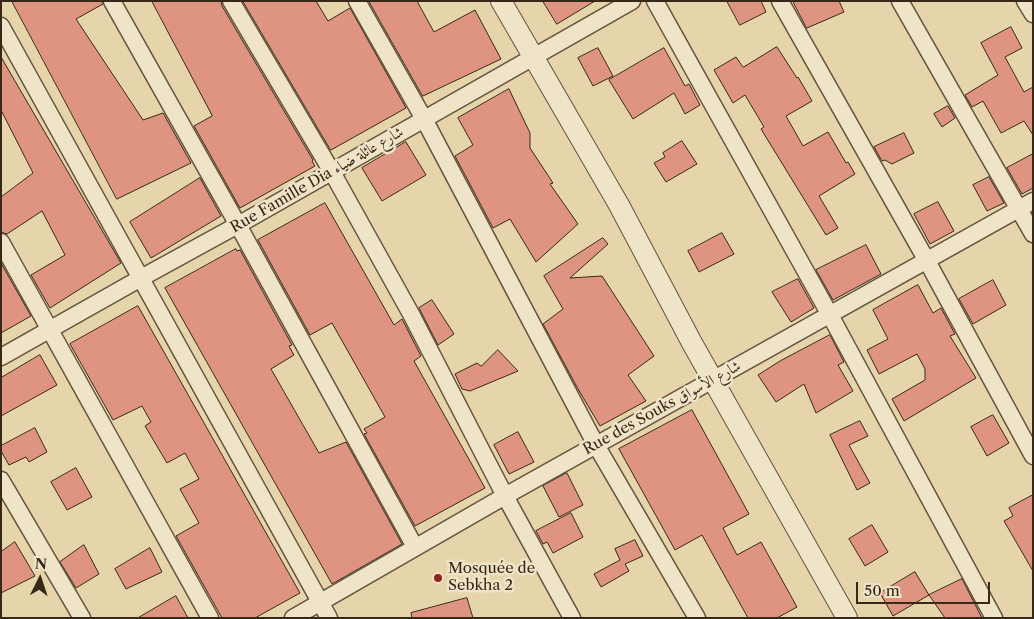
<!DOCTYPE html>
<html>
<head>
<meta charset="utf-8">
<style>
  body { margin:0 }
  #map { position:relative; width:1034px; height:619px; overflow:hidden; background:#e6d4ab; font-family:"Libre Caslon Text",serif }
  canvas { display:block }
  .frame { position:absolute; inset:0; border:2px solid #382818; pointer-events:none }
  .north { position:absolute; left:15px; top:554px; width:50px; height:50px; -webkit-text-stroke:4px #efe3c8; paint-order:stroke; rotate:4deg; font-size:14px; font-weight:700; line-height:20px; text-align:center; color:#382818 }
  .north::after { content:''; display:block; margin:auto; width:18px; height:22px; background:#382818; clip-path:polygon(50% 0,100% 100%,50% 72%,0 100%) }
  .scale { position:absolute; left:856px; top:582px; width:134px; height:22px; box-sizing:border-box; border:2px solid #382818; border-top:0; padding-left:6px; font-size:15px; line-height:18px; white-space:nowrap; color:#382818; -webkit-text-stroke:4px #efe3c8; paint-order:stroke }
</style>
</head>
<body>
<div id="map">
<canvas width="1034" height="619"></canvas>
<div class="frame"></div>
<div class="north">N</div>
<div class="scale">50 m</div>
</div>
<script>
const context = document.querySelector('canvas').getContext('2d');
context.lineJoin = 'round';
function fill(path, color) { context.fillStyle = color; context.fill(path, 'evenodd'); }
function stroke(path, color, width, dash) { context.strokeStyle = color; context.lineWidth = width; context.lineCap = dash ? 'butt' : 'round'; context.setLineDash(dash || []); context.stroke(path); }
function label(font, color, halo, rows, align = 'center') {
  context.font = font + ' "Libre Caslon Text",Amiri,serif'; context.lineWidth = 5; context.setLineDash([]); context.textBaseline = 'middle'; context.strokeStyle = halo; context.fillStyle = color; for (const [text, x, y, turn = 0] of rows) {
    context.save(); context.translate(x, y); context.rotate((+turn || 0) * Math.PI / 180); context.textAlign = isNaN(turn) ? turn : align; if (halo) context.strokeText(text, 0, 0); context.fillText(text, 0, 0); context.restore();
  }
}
const building = new Path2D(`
  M 12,1 L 102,1 L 103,4 L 76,19 L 143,120 L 163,113 L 191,163 L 117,199 Z
  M 152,1 L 221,1 L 222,6 L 313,160 L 312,161 L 315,166 L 240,208 L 194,126 L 212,116 Z
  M 243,1 L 316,1 L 328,21 L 350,8 L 406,108 L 331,150 Z
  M 369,1 L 417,1 L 434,32 L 475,10 L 501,59 L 423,96 Z
  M 543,1 L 595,1 L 557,24 Z
  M 727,1 L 761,1 L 766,12 L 740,25 Z
  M 793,1 L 839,1 L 844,12 L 807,28 Z
  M 1011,27 L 1022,48 L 1005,57 L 1024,92 L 1033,87 L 1033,135 L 1024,121 L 1001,133 L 983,101 L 972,107 L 965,95 L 998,75 L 981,43 Z
  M 777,47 L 797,78 L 798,77 L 812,101 L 786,116 L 803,146 L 828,132 L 846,163 L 848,162 L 855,174 L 819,196 L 838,228 L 826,235 L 761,129 L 764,127 L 745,95 L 733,103 L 714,70 L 736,57 L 743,67 Z
  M 598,48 L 613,76 L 593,86 L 578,58 Z
  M 664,48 L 685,86 L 689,84 L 700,105 L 685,114 L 674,93 L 633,119 L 609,80 Z
  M 1,57 L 121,263 L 50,308 L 31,275 L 65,255 L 42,211 L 7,234 L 1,232 L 1,197 L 33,173 L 1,110 Z
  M 509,89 L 530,133 L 530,148 L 553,183 L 550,184 L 578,224 L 536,262 L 510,219 L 493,228 L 455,156 L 473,145 L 458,118 Z
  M 948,106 L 955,118 L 942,127 L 934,114 Z
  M 904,133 L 914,153 L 892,164 L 885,160 L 882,161 L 874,147 Z
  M 682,141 L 697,164 L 666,182 L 654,163 L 665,157 L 663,153 Z
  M 406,142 L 426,175 L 382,201 L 362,168 Z
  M 1033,154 L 1033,188 L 1022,194 L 1007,168 Z
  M 989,177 L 1004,203 L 987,211 L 973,185 Z
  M 200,178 L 221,216 L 151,258 L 130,222 Z
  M 938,202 L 954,231 L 930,244 L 914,214 Z
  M 325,203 L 394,325 L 402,319 L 421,356 L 414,361 L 485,488 L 415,526 L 364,434 L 367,433 L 364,429 L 385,417 L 332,323 L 310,335 L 258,240 Z
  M 722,233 L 734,254 L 699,272 L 688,251 Z
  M 603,238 L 608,244 L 570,278 L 602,276 L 654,356 L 628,375 L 646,401 L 600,426 L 578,389 L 543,324 L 563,309 L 544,276 Z
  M 866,245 L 881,274 L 833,300 L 816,270 Z
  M 236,249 L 237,251 L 240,250 L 292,345 L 289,346 L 294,355 L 271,369 L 319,453 L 346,442 L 402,544 L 332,584 L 165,288 Z
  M 1,263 L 31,316 L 1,333 Z
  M 798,279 L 814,308 L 791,322 L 772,292 Z
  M 993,280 L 1006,305 L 973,324 L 959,299 Z
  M 918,285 L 933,313 L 941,308 L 955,334 L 950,336 L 976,378 L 904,421 L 892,399 L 925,380 L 925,369 L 917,354 L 879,374 L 867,350 L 888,339 L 873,310 Z
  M 432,300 L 454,334 L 438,345 L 419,308 Z
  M 138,306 L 300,593 L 255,618 L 222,618 L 176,536 L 199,523 L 180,489 L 199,479 L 185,453 L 167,463 L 145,426 L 151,422 L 142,406 L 113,420 L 70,344 Z
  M 830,335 L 844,362 L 838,365 L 853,391 L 816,413 L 804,384 L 776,402 L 758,375 L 780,361 Z
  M 498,350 L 518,371 L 470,391 L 462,389 L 455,374 L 477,363 L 481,366 Z
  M 40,355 L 57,385 L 1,416 L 1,378 Z
  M 692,410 L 749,514 L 723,528 L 737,555 L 761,542 L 797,607 L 777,618 L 748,618 L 702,535 L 675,550 L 619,449 Z
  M 993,415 L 1009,443 L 987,456 L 971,427 Z
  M 860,421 L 868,436 L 849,445 L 870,483 L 857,490 L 830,435 Z
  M 35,428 L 47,452 L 29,462 L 26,457 L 9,465 L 1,451 L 1,446 Z
  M 518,432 L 534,462 L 509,474 L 494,445 Z
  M 76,468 L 92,497 L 67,510 L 51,482 Z
  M 567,473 L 583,505 L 559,517 L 543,486 Z
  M 1033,495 L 1033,571 L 1004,521 L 1013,516 L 1009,508 Z
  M 571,513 L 583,537 L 553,553 L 547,542 L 543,544 L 536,531 Z
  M 872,525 L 888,552 L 865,566 L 849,539 Z
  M 635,540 L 643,556 L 625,564 L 629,571 L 601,587 L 594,574 L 620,560 L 615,549 Z
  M 15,542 L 35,576 L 1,593 L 1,552 Z
  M 84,545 L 99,574 L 76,588 L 60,562 Z
  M 150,548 L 162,572 L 126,589 L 115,569 Z
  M 915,572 L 929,595 L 893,616 L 880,593 Z
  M 962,579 L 982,618 L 945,618 L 929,595 Z
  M 176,596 L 188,618 L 138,618 Z
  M 467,598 L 473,618 L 412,618 L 411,613 Z`);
fill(building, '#df9482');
stroke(building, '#382818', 1);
const minor = new Path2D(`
  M 112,1 L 238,225 L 415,547
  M 231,1 L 332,172 L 411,314 L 505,496 L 572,618
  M 357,1 L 424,119 L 596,445 L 697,618
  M 655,1 L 830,315 L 994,618
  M 780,1 L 927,261 L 1033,456
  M 900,1 L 1033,234
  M 1025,1 L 1033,14
  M 1,26 L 329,618
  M 1,242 L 210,618
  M 1,357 L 141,278 L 245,221 L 632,1
  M 1,480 L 82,618
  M 293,618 L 505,496 L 1033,201`);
const tertiary = new Path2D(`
  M 501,1 L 619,205 L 692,343 L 847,618`);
stroke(minor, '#64533d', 19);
stroke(tertiary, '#64533d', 22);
stroke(minor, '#efe3c8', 16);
stroke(tertiary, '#efe3c8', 20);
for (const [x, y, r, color] of [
  [438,578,5,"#8f2418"]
]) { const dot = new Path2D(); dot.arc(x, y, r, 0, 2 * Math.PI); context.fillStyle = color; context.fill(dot); stroke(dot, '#efe3c8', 2); }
label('15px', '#382818', '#efe3c8', [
  ["Rue Famille Dia شارع عائلة ضياء",317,180,-30],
  ["Rue des Souks شارع الأسواق",662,408,-29]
]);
label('15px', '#382818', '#efe3c8', [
  ["Mosquée de",448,569],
  ["Sebkha 2",448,586]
], 'left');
</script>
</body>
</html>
